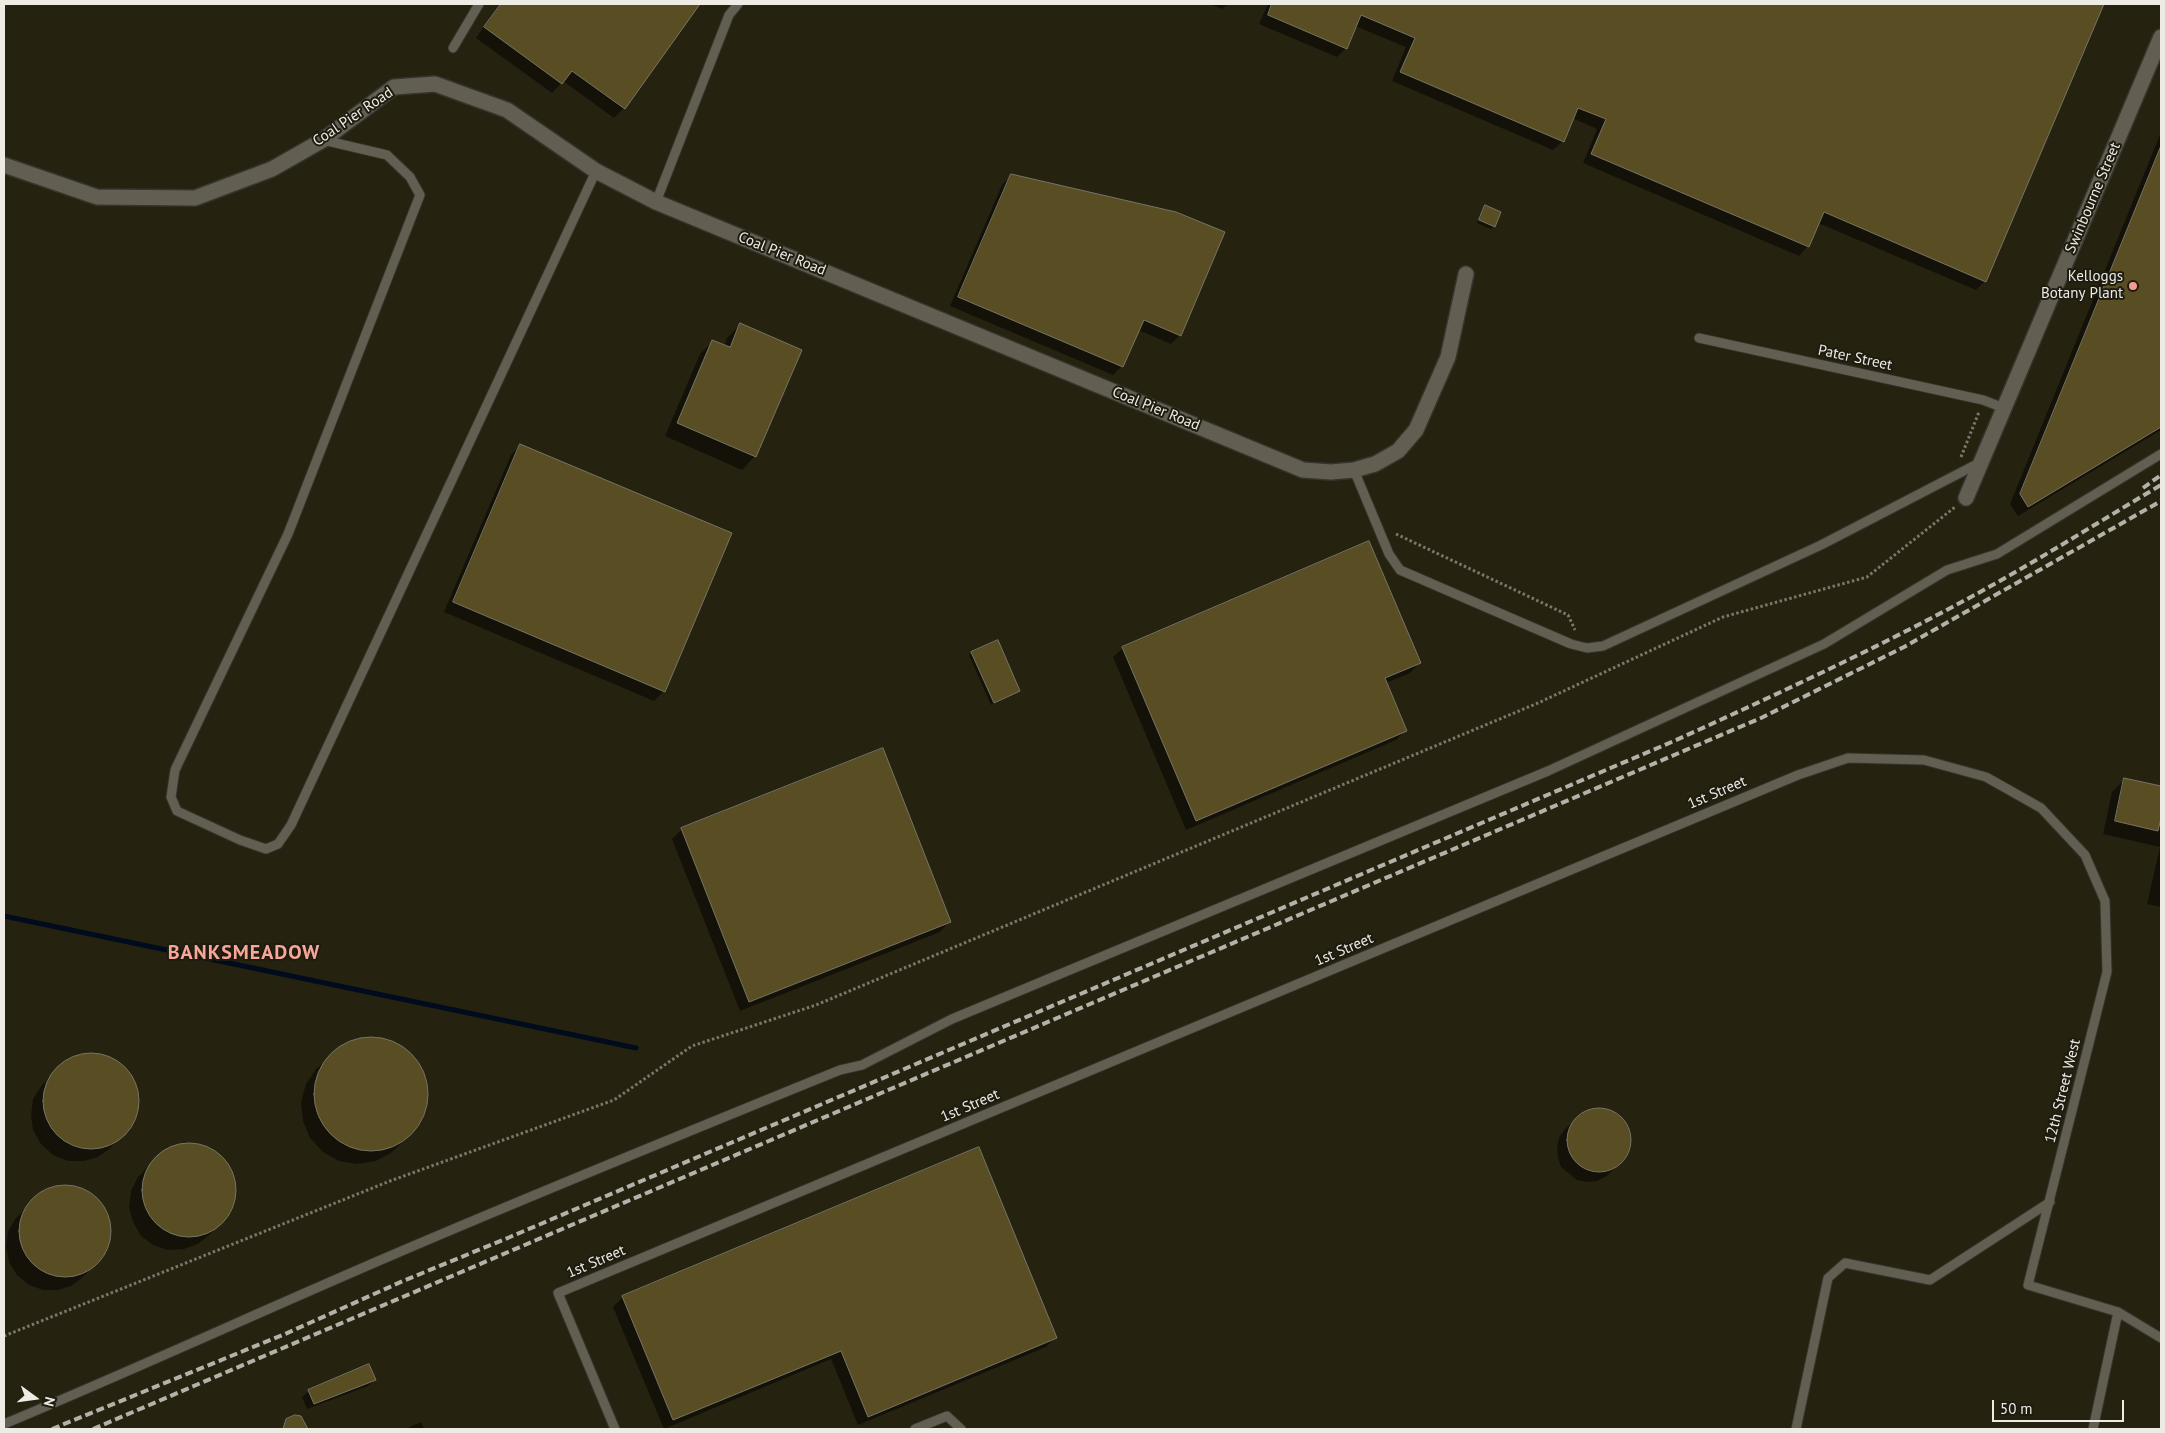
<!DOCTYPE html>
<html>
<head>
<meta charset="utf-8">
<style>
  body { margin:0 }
  #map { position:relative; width:2165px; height:1433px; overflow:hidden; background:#1e1b10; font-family:"PT Sans",sans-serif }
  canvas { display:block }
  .frame { position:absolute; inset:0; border:5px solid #edebe3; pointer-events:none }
  .north { position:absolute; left:10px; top:1373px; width:50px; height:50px; -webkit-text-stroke:4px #1e1b10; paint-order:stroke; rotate:104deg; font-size:14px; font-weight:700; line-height:20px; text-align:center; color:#edebe3 }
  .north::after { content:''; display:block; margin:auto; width:18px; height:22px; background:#edebe3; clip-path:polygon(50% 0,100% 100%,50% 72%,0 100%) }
  .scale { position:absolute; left:1992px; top:1400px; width:132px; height:22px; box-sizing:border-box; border:2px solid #edebe3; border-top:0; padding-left:6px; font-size:15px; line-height:18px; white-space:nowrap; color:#edebe3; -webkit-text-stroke:4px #1e1b10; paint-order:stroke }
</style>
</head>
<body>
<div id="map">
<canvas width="2165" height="1433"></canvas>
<div class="frame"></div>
<div class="north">N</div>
<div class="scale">50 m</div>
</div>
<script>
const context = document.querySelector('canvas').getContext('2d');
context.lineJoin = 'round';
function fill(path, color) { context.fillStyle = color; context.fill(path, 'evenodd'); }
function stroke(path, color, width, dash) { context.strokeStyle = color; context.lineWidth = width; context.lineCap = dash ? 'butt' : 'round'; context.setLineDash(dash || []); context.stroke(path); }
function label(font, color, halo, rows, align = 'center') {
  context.font = font + ' "PT Sans",sans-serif'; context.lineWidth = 4; context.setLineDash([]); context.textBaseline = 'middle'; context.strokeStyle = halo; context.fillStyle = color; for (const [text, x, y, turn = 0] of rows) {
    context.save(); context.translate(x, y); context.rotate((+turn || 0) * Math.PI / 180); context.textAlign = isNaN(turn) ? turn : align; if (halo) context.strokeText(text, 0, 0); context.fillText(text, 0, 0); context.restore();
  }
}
fill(new Path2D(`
  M 4,4 L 2161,4 L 2161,1429 L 4,1429 Z`), '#262210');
fill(new Path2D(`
  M 500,4 L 613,4 L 615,6 L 617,4 L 695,4 L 697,5 L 624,108 L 614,118 L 563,81 L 552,93 L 476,38 Z
  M 1210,4 L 1228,4 L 1222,9 Z
  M 1268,4 L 2103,4 L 1985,281 L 1976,290 L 1818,223 L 1808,246 L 1799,256 L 1583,163 L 1597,129 L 1572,118 L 1563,141 L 1553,150 L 1392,81 L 1406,47 L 1355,26 L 1346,48 L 1337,57 L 1259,24 Z
  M 2161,132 L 2161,430 L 2018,516 L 2010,504 Z
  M 1011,176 L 1180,335 L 1171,344 L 1138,330 L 1122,366 L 1113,375 L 950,306 L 1002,185 Z
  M 1486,207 L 1494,226 L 1491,229 L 1477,223 Z
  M 740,325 L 755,456 L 742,470 L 665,436 L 700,354 L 713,341 L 724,346 L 727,338 Z
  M 521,445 L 664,691 L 654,701 L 444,612 L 511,455 Z
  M 1123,648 L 1419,663 L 1410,673 L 1386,683 L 1406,730 L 1396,740 L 1186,830 L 1113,657 Z
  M 972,653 L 1019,690 L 991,705 L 969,655 Z
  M 2125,779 L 2161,787 L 2161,907 L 2147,904 L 2160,847 L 2103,834 L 2112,792 Z
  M 682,829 L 949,922 L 940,932 L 740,1011 L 672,839 Z
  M 362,1038 L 381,1038 L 398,1044 L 413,1055 L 423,1071 L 428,1089 L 426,1107 L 419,1124 L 406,1139 L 392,1152 L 376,1161 L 357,1164 L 339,1161 L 323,1152 L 310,1138 L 303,1121 L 301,1102 L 306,1084 L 316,1069 L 345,1044 Z
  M 83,1055 L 99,1055 L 114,1060 L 125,1069 L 134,1081 L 138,1095 L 137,1110 L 132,1124 L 109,1149 L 98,1157 L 84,1161 L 68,1161 L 53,1155 L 41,1144 L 33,1130 L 31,1115 L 33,1099 L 42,1085 L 68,1061 Z
  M 1593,1109 L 1603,1109 L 1612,1112 L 1621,1118 L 1627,1126 L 1630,1137 L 1629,1148 L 1625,1157 L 1607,1176 L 1597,1181 L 1587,1182 L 1577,1180 L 1561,1167 L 1558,1158 L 1557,1148 L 1559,1138 L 1565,1129 L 1583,1113 Z
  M 193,1145 L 207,1148 L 219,1156 L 228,1167 L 234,1181 L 234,1195 L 231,1209 L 223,1221 L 209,1235 L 198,1244 L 184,1249 L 168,1250 L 153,1245 L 141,1236 L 133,1222 L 129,1207 L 131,1191 L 138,1177 L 163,1152 L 178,1146 Z
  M 70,1186 L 85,1191 L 96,1199 L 105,1210 L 110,1224 L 109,1238 L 105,1252 L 83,1277 L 71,1286 L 58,1290 L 43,1290 L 29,1285 L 17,1275 L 9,1262 L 6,1246 L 8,1231 L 16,1218 L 41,1193 L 55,1187 Z
  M 623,1297 L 1055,1338 L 1046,1347 L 858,1425 L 831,1359 L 664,1429 L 613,1307 Z
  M 375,1380 L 368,1386 L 307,1409 L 302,1397 L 309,1391 Z
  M 421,1422 L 424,1429 L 405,1429 Z`), '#0007');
stroke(new Path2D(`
  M 4,916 L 636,1048`), '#000b1e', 5);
const building = new Path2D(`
  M 501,4 L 700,4 L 625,109 L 572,71 L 562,84 L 484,27 Z
  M 1272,4 L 2104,4 L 1986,282 L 1824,212 L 1809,247 L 1591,154 L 1606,119 L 1578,108 L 1564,142 L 1400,72 L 1415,38 L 1361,15 L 1347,49 L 1268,15 Z
  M 2161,146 L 2161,427 L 2028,507 L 2020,494 Z
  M 1011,174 L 1176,212 L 1225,232 L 1181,336 L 1144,320 L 1123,367 L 958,297 Z
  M 1485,205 L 1501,212 L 1495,227 L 1479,220 Z
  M 740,323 L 802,350 L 756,457 L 677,423 L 712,340 L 730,347 Z
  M 520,444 L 732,533 L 665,692 L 453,602 Z
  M 1369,541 L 1421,663 L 1385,678 L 1407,731 L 1196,821 L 1122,647 Z
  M 998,640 L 1020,691 L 994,703 L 971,652 Z
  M 883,748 L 951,922 L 749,1002 L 681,828 Z
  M 2124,778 L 2161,786 L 2161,818 L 2158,831 L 2115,821 Z
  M314 1094a57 57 0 1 1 114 0a57 57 0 1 1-114 0Z
  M43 1101a48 48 0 1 1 96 0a48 48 0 1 1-96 0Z
  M1567 1140a32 32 0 1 1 64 0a32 32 0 1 1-64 0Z
  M142 1190a47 47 0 1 1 94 0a47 47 0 1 1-94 0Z
  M 979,1147 L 1057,1338 L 868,1417 L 841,1351 L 673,1420 L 622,1296 Z
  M19 1231a46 46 0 1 1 92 0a46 46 0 1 1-92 0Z
  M 369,1364 L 376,1380 L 314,1404 L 308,1390 Z
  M 295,1415 L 301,1416 L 308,1429 L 283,1429 L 286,1419 Z`);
fill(building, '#594d23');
stroke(building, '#777466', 1);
const lane = new Path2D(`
  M 453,48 L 479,4
  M 323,140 L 387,155 L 410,177 L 420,195 L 288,534 L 175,770 L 171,797 L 177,811 L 240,840 L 266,849 L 278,844 L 291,825 L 596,171
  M 656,202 L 729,15 L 738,4
  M 1699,338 L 1983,400 L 2004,408
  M 1354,470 L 1389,554 L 1400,570 L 1571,644 L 1587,648 L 1603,646 L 1821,545 L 1981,462
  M 4,1424 C 136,1369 266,1309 397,1253 C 544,1190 692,1130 840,1070 L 862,1065 L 952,1019 L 1548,771 L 1824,644 L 1947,570 L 1997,554 L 2161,454
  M 615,1429 L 558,1293 L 1798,775 L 1848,758 L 1924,760 L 1986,777 L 2041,808 L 2085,855 L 2105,901 L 2107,972 L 2028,1285 L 2118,1312 L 2161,1338
  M 915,1429 L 947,1416 L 961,1429
  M 1796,1429 L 1828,1278 L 1845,1263 L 1930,1280 L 2050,1202
  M 2093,1429 L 2118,1312`);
const street = new Path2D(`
  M 4,165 L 97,197 L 195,198 L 272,169 L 323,140 L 394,87 L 435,84 L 507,110 L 596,171 L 656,202 L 1303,470 L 1331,472 L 1354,470 L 1375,464 L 1398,451 L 1416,430 L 1448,357 L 1466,274
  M 1966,498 L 2161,37`);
stroke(lane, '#36342e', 11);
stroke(street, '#36342e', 18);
stroke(new Path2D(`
  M 1961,457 L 1979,412
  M 1396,534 L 1568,615 L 1575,630
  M 4,1336 L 390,1181 L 614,1100 L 692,1046 L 816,1005 L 1538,703 L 1723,617 L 1867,577 L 1955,507`), '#7a786e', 3, [2.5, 2.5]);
stroke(lane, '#625f52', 9);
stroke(street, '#625f52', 15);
stroke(new Path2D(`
  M 2143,488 L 2161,475
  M 52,1429 L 285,1334 L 403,1281 L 510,1237 L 1674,741 C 1784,691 1893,641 1998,582 C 2053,551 2107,517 2161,485
  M 93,1429 L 1761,718 L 1904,647 L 2161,501`), '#b3b1a8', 4, [8, 4]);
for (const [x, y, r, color] of [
  [2133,286,5,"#f59d8d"]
]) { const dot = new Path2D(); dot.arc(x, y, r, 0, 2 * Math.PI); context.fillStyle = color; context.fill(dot); stroke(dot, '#1e1b10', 2); }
label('15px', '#edebe3', '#1e1b10', [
  ["Coal Pier Road",353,117,-34],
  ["Swinbourne Street",2093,198,-67],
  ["Coal Pier Road",782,254,22],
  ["Pater Street",1855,358,12],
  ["Coal Pier Road",1156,409,22],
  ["1st Street",1717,793,-23],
  ["1st Street",1344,950,-23],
  ["12th Street West",2063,1091,-76],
  ["1st Street",970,1106,-23],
  ["1st Street",596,1262,-23]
]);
label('15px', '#edebe3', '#1e1b10', [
  ["Kelloggs",2123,277],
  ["Botany Plant",2123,294]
], 'right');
context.letterSpacing = '1px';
label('bold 20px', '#f8a698', '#1e1b10', [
  ["BANKSMEADOW",244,953]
]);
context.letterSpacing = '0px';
</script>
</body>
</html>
